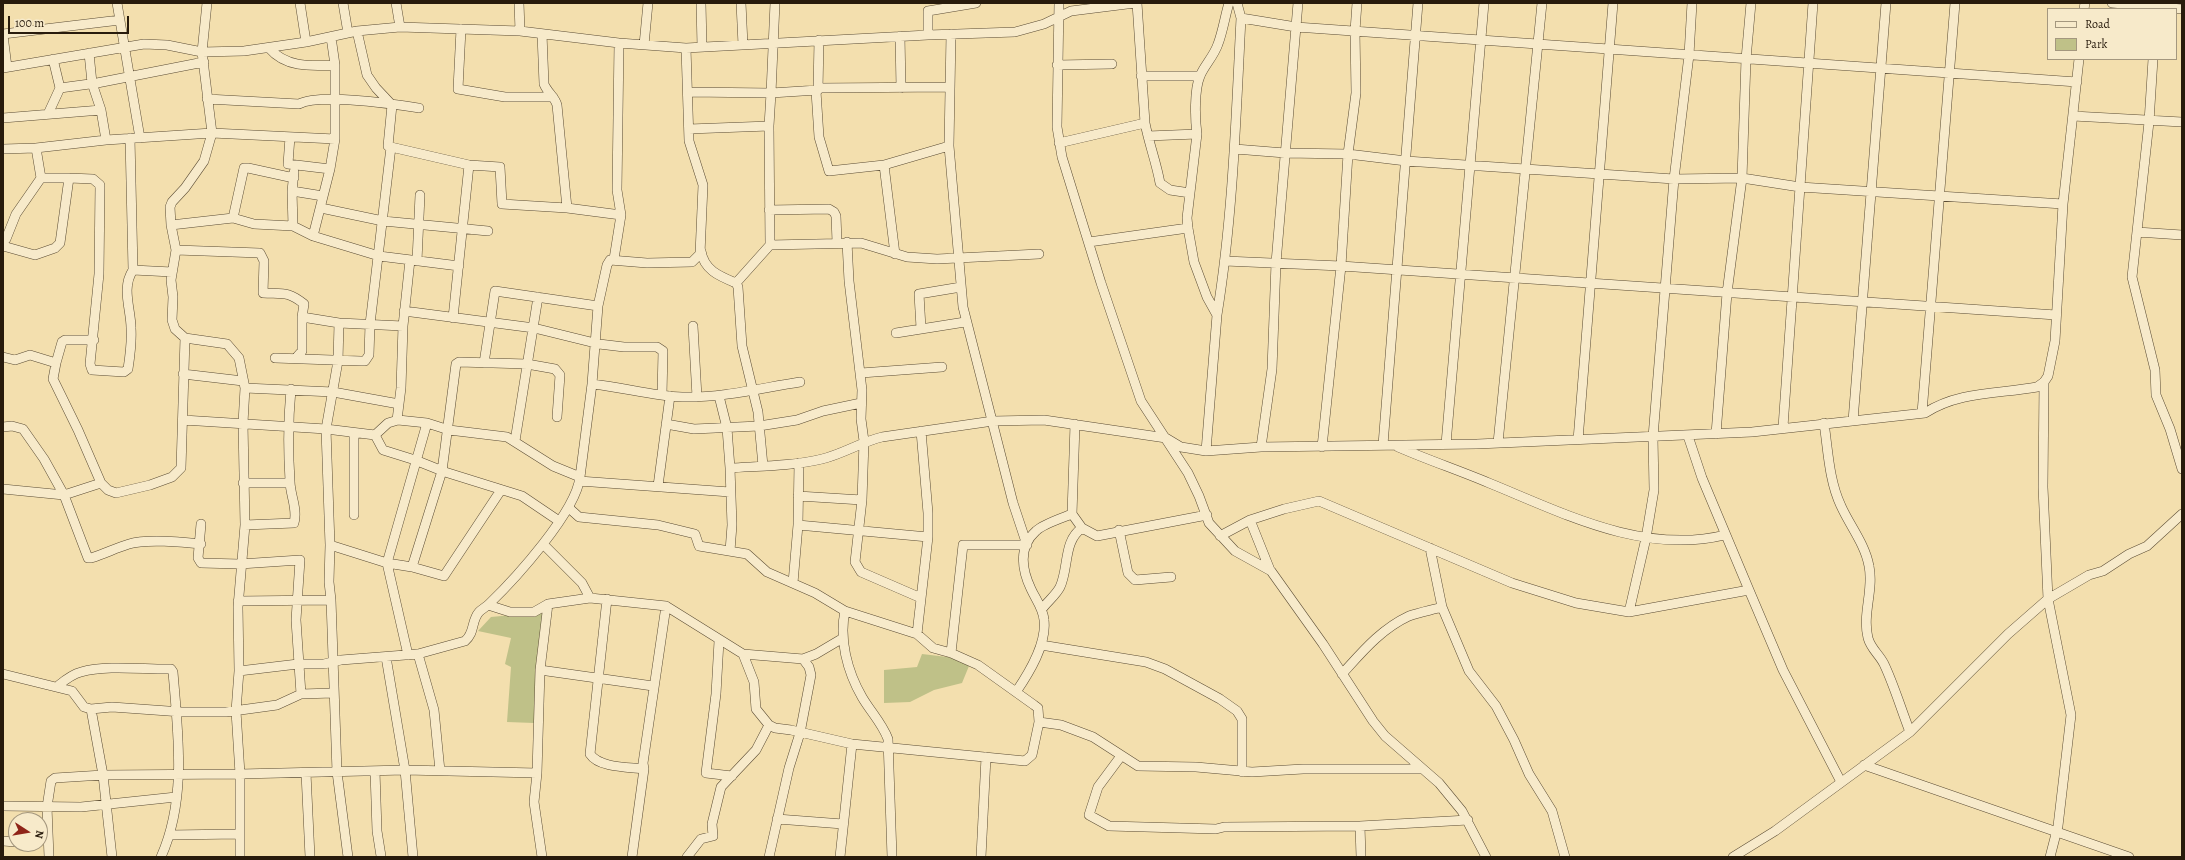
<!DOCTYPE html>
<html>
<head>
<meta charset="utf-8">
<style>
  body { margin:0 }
  #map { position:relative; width:2185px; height:860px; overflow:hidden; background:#f3dfae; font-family:Alegreya,serif }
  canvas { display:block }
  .frame { position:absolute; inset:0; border:4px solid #281b0c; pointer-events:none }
  .legend { position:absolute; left:2047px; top:8px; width:130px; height:52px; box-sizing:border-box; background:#f7eaca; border:1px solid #a4977e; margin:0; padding:5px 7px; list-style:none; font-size:12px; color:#281b0c }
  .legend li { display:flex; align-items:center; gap:8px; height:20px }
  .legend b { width:20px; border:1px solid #a4977e }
  .north { position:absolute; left:8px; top:812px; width:40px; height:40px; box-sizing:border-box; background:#f7eaca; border:1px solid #a4977e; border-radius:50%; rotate:102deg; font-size:11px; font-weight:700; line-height:16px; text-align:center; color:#281b0c }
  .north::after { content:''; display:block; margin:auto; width:14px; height:18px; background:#8f2418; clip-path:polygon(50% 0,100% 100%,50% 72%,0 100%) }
  .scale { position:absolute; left:8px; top:16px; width:121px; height:18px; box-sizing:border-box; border:2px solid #281b0c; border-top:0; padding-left:5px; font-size:12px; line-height:14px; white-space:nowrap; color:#281b0c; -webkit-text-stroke:3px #f7eaca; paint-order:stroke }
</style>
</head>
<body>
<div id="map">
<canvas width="2185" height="860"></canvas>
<div class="frame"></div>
<ul class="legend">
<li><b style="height:5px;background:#f7eaca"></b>Road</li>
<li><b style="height:11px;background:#bfc188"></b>Park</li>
</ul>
<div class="north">N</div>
<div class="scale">100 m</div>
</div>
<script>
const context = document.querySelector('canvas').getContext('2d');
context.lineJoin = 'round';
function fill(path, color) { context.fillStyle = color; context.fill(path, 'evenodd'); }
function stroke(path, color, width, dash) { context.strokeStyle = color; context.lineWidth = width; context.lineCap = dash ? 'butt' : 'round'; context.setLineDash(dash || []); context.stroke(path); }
fill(new Path2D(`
  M 543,612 L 534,723 L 507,722 L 511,667 L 505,664 L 511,638 L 478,631 L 491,617 Z
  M 922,654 L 956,658 L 969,666 L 962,683 L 934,690 L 910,702 L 884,703 L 884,670 L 917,667 Z`), '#bfc188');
const minor = new Path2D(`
  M 117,3 L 140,138
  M 300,3 L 306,42
  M 343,3 L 348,33
  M 396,3 L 400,27
  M 519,3 L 520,31
  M 701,3 L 702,47
  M 741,3 L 743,45
  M 1059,3 L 1057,127 L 1062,157 L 1101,283 L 1141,401 L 1188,473 L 1199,496 L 1209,523 L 1235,551 L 1271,571 L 1323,644 L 1373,721 L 1385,736 L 1439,783 L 1462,811 L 1486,857
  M 1137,3 L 1145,123 C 1149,144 1156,161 1160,183 L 1170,190 L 1190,193
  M 2112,3 L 2182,9
  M 2084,9 L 2085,3
  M 1241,18 L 1296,27 L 2077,82
  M 461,29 L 458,89 L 505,97 L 553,97
  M 3,34 L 120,20
  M 542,34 L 544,84 C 547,92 555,97 557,105 L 567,208
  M 3,35 L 7,67
  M 928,35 L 928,11 L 976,3
  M 900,36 L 901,88
  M 819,40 L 818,90 L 771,93 L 769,126 L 770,245 L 861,243 L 907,257 L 937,259 L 1039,254
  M 644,45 L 648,3
  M 269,48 C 286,68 311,66 335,65
  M 2153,59 L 2149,122 L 2132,277 L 2155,370 L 2156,395 L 2170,429 L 2182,469
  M 1057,65 L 1112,64
  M 3,68 L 144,44 L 167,45 L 202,52 L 244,51 L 306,42 L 357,31 L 400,27 L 520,31 L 619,43 L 686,48 L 928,35 L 1015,32 L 1044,24 L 1071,11 L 1135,3
  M 1141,76 L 1200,76
  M 60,88 L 97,83 L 204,62
  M 818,88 L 950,87
  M 816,91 L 819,137 L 829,171 L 884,165 L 949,146
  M 689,92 L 771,93 L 775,3
  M 207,99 L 299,104 C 321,93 392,104 419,108
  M 48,114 L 60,88 L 53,59
  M 2073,116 L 2182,122
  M 3,118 L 101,110
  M 689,129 L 769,126
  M 1148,136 L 1197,134
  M 290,137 L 288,164 L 330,169
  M 130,138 L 133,270 L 172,272
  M 106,140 L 212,133 L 335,139
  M 1059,143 L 1145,123
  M 391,147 L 469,165 L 500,167 L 502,204 L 567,208 L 621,215
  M 3,149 L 36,148 L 106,140 L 101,110 L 92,83 L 89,53
  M 1235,149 L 1285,153 L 1348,154 L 1406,161 L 1674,179 L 1742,178 L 1800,187 L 2063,204
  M 884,165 L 895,254
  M 69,178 L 93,179 L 100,185 L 99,274 L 90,364 L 92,370 L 124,372 L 128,369 C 130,356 132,342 131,328 C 131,309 121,288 133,270
  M 292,191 L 323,196
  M 321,208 L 383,221 L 488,231
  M 769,210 L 829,209 L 834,212 L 836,216 L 837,242
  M 233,218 L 244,168 L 248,168 L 294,178
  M 171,225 L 233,218 L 254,224 L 293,226 L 313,236 L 330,169 L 335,139 L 335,65 L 331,37
  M 293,226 L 292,191 L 294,172
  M 2137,232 L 2182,235
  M 313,236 L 379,256 L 459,266
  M 3,242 L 6,239 L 16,214 L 41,178 L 36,148
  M 847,242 L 849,281 L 862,390 L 861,419 L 864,441 L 862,500 L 855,562 L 861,572 L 921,598
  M 1089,242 L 1188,228
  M 3,246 L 35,255 L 55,248 L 60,243 L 69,178 L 41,178
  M 176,250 L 260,253 L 264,261 L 263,293 C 283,294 288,291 304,304 L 302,317 L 339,323 L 338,361 L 326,429 L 330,545 L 329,582 L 331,600 L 337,772 L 348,857
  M 701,251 C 704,270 719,276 736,283 L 738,287 L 742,346 L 758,412 L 763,466
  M 614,259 L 621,215 L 617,190 L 619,43
  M 417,261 L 420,195
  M 1225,261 L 1341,266 L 2056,315
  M 736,283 L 770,245
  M 404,311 L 534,328 L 599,344 L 624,347 L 657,347 L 663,351 L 662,395
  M 1217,315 C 1233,216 1236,117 1241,18 L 1237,3
  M 453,318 L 469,165
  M 339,323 L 403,326
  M 693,326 L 697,397
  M 921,328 L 919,294 L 961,287
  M 896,333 L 965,322
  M 185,338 L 227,344 L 239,358 L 245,388 L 243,423 L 245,525 L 238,607 L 239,671
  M 3,357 L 15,360 L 30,355 L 56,363 L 62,342 L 65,340 L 94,340
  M 275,358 L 361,361 L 365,361 L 369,355 L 370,324 L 391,147 L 388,146 L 392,105 L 376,88 L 367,75 L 357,31
  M 296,358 L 302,351 L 302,317
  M 56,363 L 53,379 L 78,430 L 101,483
  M 484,363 L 495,291 L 598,306 L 607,265 L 610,260 L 647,263 L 692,262 L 700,254 L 703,185 L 689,141 L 686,48
  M 861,373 L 942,367
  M 183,374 L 243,381
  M 2044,382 L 2043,487 L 2048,599 L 2071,715 L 2058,826 L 2050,857
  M 592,384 C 622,387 653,396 682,397 C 722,398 761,388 800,382
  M 245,388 L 333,392 L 399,404
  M 719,396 L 727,428 L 730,468 L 732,525 L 730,551
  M 1922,413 L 1955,3
  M 183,420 L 326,429 L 375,435 L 388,423 L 398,420 L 427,423 L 449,430 L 507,437 L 553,466 L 580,477 C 576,512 515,579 489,604 C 486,607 482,609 479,612 C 471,621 475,633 465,641 L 418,654 L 341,660 L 324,664 L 298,664 L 239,671 L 236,711 L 240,774 L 240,857
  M 397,420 L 401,388 L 403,326 L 410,260
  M 1853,421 L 1886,3
  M 1824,423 C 1828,450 1829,481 1841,506 C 1850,526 1865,544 1869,566 C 1874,590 1862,614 1868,638 C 1871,649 1879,654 1884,664 C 1894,685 1901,709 1910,732
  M 666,424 L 694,429 L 759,426 L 797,420 L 823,411 L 861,403
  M 1075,424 L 1072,514 L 1082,528 L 1097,536 L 1207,515
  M 3,427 L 12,426 L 23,429 L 44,459 L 64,495 L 88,558 L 91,558 C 104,554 116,548 129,544 C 145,539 183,542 201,544
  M 1783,427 L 1813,3
  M 354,434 L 354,515
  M 1716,434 L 1727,293 L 1742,178 L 1746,59 L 1751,3
  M 375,435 L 383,450 L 415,460 L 445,472 L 522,496 L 559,521
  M 1578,440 L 1613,3
  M 515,441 L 538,297
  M 1498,443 L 1542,3
  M 1446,444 L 1484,3
  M 1383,445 L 1418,3
  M 1261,447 L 1272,369 L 1276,263 L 1298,3
  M 1322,447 L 1341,266 L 1348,154 L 1356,93 L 1355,31 L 1357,3
  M 1398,447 C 1428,460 1458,470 1489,483 C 1563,513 1643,555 1725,535
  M 1206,451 L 1217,315 L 1207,297 L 1194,262 L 1188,228 L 1187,218 L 1197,134 C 1195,120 1194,90 1200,76 C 1204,66 1214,56 1218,44 C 1223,31 1225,16 1229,3
  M 730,468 C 761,466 792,466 822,459 C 843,454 861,442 882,437 L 993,421 L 1044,420 L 1166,438 L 1181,447 L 1206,451 L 1261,447 L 1477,444 L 1752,432 L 1925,413 C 1959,391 1999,394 2037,387 L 2044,382 L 2048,376 L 2055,341 L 2063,204 L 2079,59
  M 580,477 L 592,384 L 598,306
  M 579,481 L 730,492
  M 243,483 L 290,483
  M 658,486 L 670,396
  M 3,489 L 64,495 L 101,483 L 108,490 L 116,493 L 150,485 L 172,477 L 181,468 L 185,338 L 175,329 L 172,320 L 173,297 L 171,280 L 176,250 L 171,225 L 170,207 L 172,202 L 185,188 L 204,161 L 212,133 L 202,52 L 207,3
  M 798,496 L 862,500
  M 569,508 L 579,517 L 658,525 L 695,534 L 699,546 L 747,554 L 767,572 L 815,593 L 845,611 L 917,634 L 933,648 L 951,653 L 978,665 L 1034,705 L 1038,708 L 1039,722 L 1061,725 L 1093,737 L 1138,766 L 1196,767 L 1252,772 L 1303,769 L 1423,769
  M 201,524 L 198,558 L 201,563 L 240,564 L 300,560 L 296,620 L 301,694
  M 245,525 L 294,523 C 298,509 290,495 290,481 C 288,450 288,420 291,389
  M 798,525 L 928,537
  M 1119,530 L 1128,573 L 1135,580 L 1171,577
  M 1220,536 L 1250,520
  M 543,544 L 582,583 L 590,598 L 666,606 L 743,654 L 754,682 L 756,709 L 769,725 L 775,728 L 791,730 L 852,744 L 1025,761 L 1032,755 L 1039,722
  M 330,545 L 387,563 L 412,567 L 442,471 L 456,364 L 459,362 L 527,364 L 555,369 L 560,375 L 557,417
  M 1430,548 L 1442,607 L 1469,671 L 1496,706 L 1514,740 L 1529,774 L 1552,811 L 1565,857
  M 412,567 L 444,576 L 501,490
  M 1270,570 L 1250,520 L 1284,509 L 1319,501 L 1512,583 L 1576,603 L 1629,612 L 1749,590 L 1702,478 L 1688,436
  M 793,583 L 798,525 L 799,463
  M 1749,590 L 1783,670 L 1841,782
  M 607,599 L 590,754 C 599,768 629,767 644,769
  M 238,601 L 331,600
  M 488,605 L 510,612 L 534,612 L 548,604 L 590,598
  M 1042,609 C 1047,602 1056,595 1060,587 C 1069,568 1063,541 1082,528
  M 845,611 C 839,639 847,671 862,697 C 870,711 882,723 888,739 L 892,857
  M 1629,612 L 1646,538 L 1654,490 L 1653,437 L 1674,179 L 1689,55 L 1692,3
  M 917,634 L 928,537 L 928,513 L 921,431
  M 719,641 L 716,694 L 706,773 L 732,776
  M 1041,645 L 1146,662 L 1165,669 L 1220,699 L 1237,711 L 1242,719 L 1242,772
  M 951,653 L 963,545 L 1027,545 L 1013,503 L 963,307 L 949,146 L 951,34
  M 418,654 L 434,710 L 440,771
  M 743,654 L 803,659 L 816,654 L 843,638
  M 408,655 L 387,563 L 427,423
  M 386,657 L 405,770 L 413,857
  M 540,670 L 653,686
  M 3,674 L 72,691 L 84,707 L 91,709 L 103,775 L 112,857
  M 1342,674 C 1362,652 1381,629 1409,616 C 1420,612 1432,610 1442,607
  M 61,687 L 59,685 C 65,680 73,674 81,672 C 105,665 140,669 166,669 L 171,669 L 173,672 C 178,734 187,799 161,857
  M 1016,692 C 1029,673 1047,644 1044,620 C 1043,608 1036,600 1031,589 C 1022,570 1018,547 1036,531 C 1043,524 1062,518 1072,514
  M 91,709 L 112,707 L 182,712 L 226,712 L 277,705 L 301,694 L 333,693
  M 1121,756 L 1098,787 L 1089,815 L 1109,826 L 1216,829 L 1224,827 L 1360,826 L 1468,820
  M 1864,765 L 2129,857
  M 375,771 L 377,831 L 381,856
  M 306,773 L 310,857
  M 3,806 L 81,807 L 176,797
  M 777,819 L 843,824
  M 1360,826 L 1361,857
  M 169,835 L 239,834
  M 3,841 L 16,842
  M 49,857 L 47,807 L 51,781 L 55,778 L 103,775 L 240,774 L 405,770 L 537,773
  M 542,857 L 534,802 L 537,773 L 540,670 L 548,604
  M 632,857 L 644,769 L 643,763 L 666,606
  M 687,857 L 701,839 L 713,836 L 712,824 L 721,787 L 756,750 L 769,725
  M 769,857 L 789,768 L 800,733 L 811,675 L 809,667 L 803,659
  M 840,857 L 852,744
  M 981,857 L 986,757
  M 1733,857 L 1775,831 L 1910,732 L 2008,634 L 2048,599 L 2089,575 L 2103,571 L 2129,554 L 2147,546 L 2182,514`);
stroke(minor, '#5b4c34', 10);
stroke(minor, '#f7eaca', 9);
</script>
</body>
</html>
